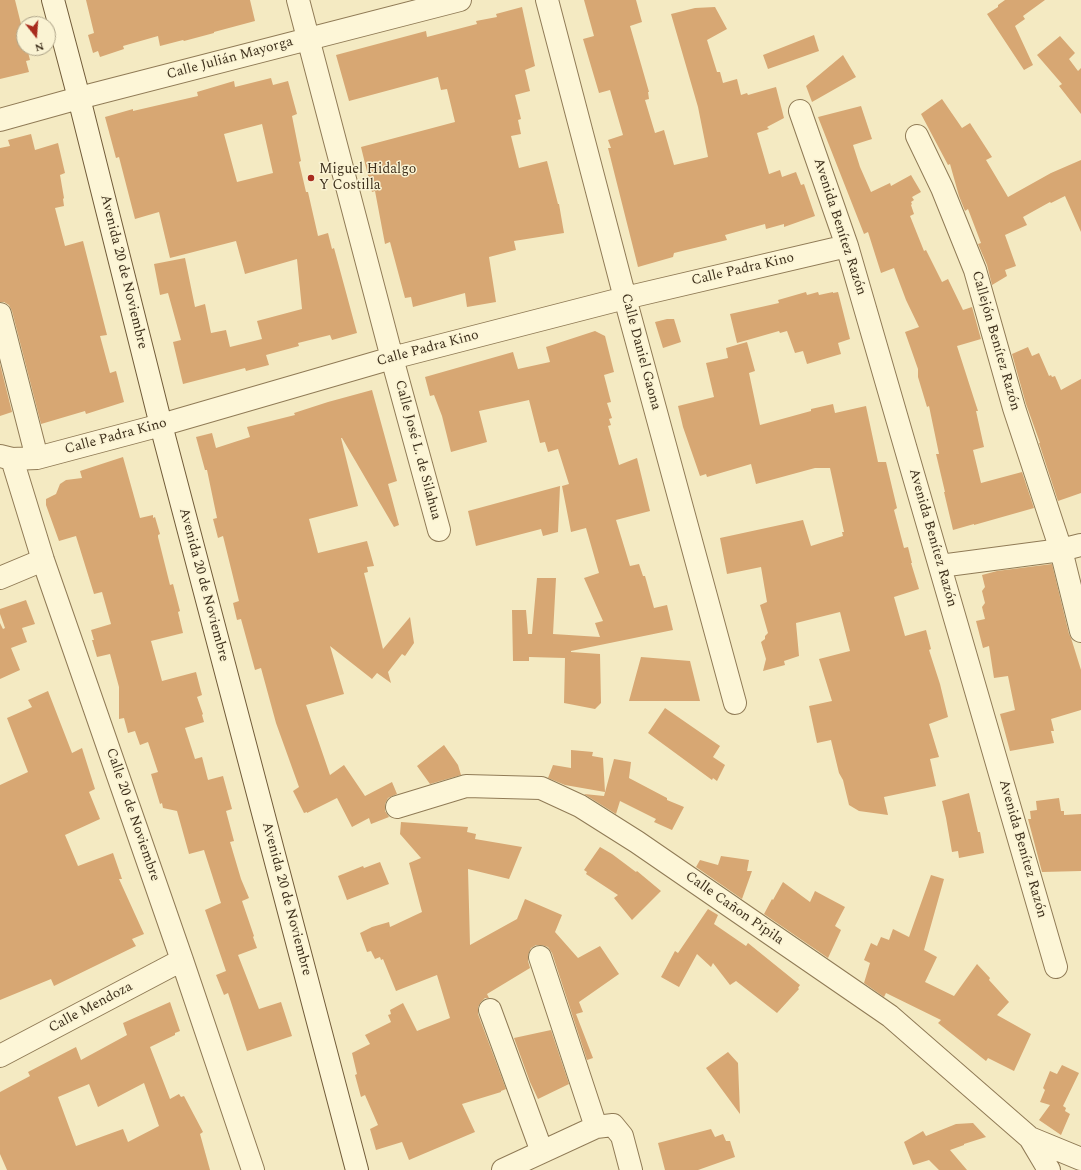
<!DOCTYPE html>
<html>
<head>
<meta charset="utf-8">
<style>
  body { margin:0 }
  #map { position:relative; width:1081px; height:1170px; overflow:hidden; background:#f4eac2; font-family:Spectral,serif }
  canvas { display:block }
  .north { position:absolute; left:16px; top:16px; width:40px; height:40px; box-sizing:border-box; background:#faf3d3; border:1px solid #afa58a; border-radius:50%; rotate:163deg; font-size:11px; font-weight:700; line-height:16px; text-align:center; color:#3e301c }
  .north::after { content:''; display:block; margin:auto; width:14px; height:18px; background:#a82c1e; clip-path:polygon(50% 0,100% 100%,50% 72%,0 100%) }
</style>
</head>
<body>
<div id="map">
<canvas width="1081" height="1170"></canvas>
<div class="north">N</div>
</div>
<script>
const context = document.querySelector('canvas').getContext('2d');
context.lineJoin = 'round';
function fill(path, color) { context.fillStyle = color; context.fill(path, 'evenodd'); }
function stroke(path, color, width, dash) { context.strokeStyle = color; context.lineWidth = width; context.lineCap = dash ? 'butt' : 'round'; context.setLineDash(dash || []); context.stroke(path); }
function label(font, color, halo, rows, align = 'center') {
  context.font = font + ' Spectral,serif'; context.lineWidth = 3; context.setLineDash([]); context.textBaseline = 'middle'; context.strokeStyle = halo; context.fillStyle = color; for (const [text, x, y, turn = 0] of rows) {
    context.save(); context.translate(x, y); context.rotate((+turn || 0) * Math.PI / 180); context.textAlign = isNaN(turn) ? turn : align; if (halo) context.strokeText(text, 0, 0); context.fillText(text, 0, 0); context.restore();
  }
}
fill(new Path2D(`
  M 0,0 L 15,0 L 24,36 L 24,48 L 27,48 L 30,60 L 26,61 L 29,72 L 0,79 Z
  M 86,0 L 250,0 L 255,21 L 214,32 L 214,33 L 184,41 L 183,40 L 160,46 L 158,36 L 123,46 L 124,49 L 100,57 L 98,51 L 93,53 L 88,35 L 94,33 Z
  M 584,0 L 636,0 L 642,22 L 630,26 L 649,92 L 648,92 L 649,99 L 645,100 L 655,133 L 664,130 L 674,165 L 708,157 L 698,107 L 671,14 L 695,8 L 715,7 L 727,29 L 707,40 L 717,72 L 720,72 L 723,83 L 737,79 L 741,95 L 747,93 L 748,95 L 776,87 L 784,118 L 767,127 L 769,129 L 757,133 L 769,174 L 780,170 L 782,177 L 796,172 L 801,185 L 804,184 L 815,216 L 784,227 L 784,224 L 766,229 L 765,224 L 725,235 L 727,240 L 674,253 L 673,257 L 638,267 L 608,148 L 611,148 L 608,140 L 623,135 L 610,90 L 599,93 L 583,39 L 594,36 Z
  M 1005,0 L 1045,0 L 1023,16 L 1025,19 L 1015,26 L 1033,65 L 1024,70 L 987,14 L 998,7 L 998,5 Z
  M 522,7 L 535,66 L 525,70 L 530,91 L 515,95 L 521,119 L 518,120 L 521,134 L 511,136 L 519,168 L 547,161 L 558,204 L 559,204 L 564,233 L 514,241 L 516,250 L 489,257 L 496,302 L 467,307 L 465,293 L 413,307 L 411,297 L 405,298 L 390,242 L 385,244 L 375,191 L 372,192 L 361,147 L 455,122 L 447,89 L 441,90 L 438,77 L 349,101 L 336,55 L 426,31 L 427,37 L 477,24 L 476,21 L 497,17 L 496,14 Z
  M 814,35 L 819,51 L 768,69 L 763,55 Z
  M 1060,36 L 1075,53 L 1069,59 L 1078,71 L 1081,68 L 1081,114 L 1059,86 L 1062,84 L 1037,55 Z
  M 843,55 L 856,77 L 812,102 L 806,86 Z
  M 271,78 L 273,85 L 288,81 L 297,114 L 292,116 L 301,161 L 299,162 L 306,192 L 308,192 L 318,236 L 328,233 L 332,249 L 334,248 L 357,333 L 332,340 L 330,335 L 298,343 L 299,346 L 266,355 L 269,365 L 246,371 L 245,368 L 183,384 L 173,342 L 181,340 L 168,293 L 160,295 L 154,264 L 185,258 L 195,307 L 205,304 L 211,333 L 226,330 L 230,347 L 262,339 L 257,321 L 302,309 L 297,259 L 245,274 L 236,241 L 170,258 L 159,212 L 135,219 L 119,157 L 116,158 L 105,117 L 133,109 L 133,111 L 198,96 L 197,92 L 234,81 L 235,87 ZM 262,124 L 273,173 L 237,182 L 224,134 Z
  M 942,99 L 962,128 L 970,123 L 992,157 L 986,160 L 1008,197 L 1051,173 L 1081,160 L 1081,232 L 1065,196 L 1051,203 L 1050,202 L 1023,217 L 1027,225 L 1005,235 L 1016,266 L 1005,270 L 1007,276 L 992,285 L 987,265 L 978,244 L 981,243 L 968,209 L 965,211 L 959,196 L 950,164 L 948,165 L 921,114 Z
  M 861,106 L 872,139 L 853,145 L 860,167 L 871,192 L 890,183 L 891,186 L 911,175 L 921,192 L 912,197 L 914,200 L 911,202 L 912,204 L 911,205 L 914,214 L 910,216 L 924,251 L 926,250 L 942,282 L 948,279 L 963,310 L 972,307 L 981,339 L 957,346 L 975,402 L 978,411 L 976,411 L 984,447 L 973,450 L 981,483 L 1022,472 L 1034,508 L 974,525 L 974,524 L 953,530 L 944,492 L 945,492 L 936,454 L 939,454 L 929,406 L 927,407 L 918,377 L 918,369 L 905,332 L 919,327 L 906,300 L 894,268 L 881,273 L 868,232 L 864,234 L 818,117 Z
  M 31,134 L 35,150 L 58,143 L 65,173 L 60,175 L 64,198 L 63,199 L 64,206 L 55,208 L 65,246 L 83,241 L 107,335 L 100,336 L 110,373 L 116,371 L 124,402 L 86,414 L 85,411 L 41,424 L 12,311 L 9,305 L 4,302 L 0,302 L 0,148 L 10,146 L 8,140 Z
  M 806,292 L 807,295 L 818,292 L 819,295 L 833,292 L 833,293 L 838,292 L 850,339 L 838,343 L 841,354 L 807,364 L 803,351 L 795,353 L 787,331 L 780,333 L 779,331 L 737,343 L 730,314 L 779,303 L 778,300 Z
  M 667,319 L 674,319 L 681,342 L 663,348 L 655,322 Z
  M 595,331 L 605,336 L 614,372 L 604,375 L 611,402 L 607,403 L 612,418 L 609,419 L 611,425 L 608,426 L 619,465 L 637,458 L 650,511 L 616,520 L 630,566 L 639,564 L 643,576 L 645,576 L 654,608 L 667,605 L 673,630 L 571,651 L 571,652 L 600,654 L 601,703 L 595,709 L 564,703 L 565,658 L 529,657 L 529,661 L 513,661 L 512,610 L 526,610 L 528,634 L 532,634 L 537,578 L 556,578 L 553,634 L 600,637 L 595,623 L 603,621 L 584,578 L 599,573 L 586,528 L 571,532 L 562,486 L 569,484 L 558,449 L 548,452 L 545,442 L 540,443 L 529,400 L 479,411 L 487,442 L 451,452 L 442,416 L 434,395 L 430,396 L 425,377 L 513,352 L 518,369 L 550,362 L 546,347 Z
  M 747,342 L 755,371 L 749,373 L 760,425 L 811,411 L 811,409 L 833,404 L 835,413 L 866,406 L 878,462 L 886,462 L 897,508 L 894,510 L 904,548 L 908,547 L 912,563 L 911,563 L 919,589 L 894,597 L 905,636 L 926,630 L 931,649 L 929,650 L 940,684 L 948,717 L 929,724 L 939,757 L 930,759 L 936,786 L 884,797 L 888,815 L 859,811 L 849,805 L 843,780 L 839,773 L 831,740 L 817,743 L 809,706 L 832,701 L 819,659 L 850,651 L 840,612 L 796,623 L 799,656 L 784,661 L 785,665 L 763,671 L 766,659 L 761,642 L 765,639 L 765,636 L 768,633 L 760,605 L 767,602 L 761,567 L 727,574 L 720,538 L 803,520 L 811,546 L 843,536 L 842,532 L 844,532 L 830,468 L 815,468 L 756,484 L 751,464 L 707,477 L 706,474 L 700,476 L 683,427 L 678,406 L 714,397 L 706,363 L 728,358 L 726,348 Z
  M 1028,347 L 1032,356 L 1039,353 L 1049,376 L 1051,375 L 1052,377 L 1055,376 L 1061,390 L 1081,379 L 1081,493 L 1058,501 L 1039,443 L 1040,443 L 1026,404 L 1012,354 Z
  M 0,364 L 12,412 L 0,416 Z
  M 372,390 L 397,481 L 388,484 L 399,525 L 394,527 L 342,438 L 341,438 L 358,506 L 309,519 L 318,553 L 367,541 L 374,566 L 367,567 L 368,572 L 364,573 L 383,649 L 410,617 L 414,643 L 405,656 L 402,654 L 388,672 L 391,683 L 377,673 L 372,679 L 330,646 L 344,694 L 306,705 L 330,775 L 344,765 L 365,796 L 392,782 L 397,794 L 388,798 L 385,804 L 385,811 L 389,817 L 371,824 L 369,818 L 352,827 L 337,798 L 307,813 L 307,812 L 304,813 L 293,791 L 299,787 L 276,723 L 261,668 L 255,670 L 241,619 L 237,620 L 233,603 L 239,601 L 223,536 L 218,538 L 213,519 L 217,518 L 207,470 L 205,470 L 196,437 L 212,433 L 216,448 L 250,437 L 247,427 L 295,415 L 294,413 L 328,402 Z
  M 123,457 L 140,518 L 153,515 L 153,518 L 155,517 L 160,534 L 158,535 L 158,537 L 170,585 L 173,584 L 180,611 L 178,612 L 183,633 L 151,641 L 162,681 L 196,672 L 202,695 L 197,697 L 203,714 L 202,715 L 204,722 L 185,728 L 195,759 L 202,757 L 208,780 L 223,776 L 232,809 L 226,811 L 234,841 L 230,842 L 241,879 L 249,898 L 242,901 L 254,936 L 253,937 L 257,948 L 238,955 L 259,1009 L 281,1002 L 292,1036 L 247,1051 L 228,993 L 224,995 L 216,975 L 226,971 L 205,910 L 221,903 L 204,850 L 189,854 L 177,811 L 163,808 L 162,803 L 160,804 L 151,774 L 158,772 L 148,742 L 140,745 L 135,731 L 128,733 L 124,718 L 119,719 L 119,687 L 110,654 L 97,657 L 92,640 L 94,640 L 91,630 L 111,624 L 102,592 L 94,594 L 76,536 L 59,541 L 46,505 L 46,499 L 56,494 L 60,484 L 66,480 L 82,478 L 80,471 Z
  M 560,486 L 558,532 L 543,536 L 541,529 L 476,546 L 468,511 Z
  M 1052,564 L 1069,634 L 1071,638 L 1081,670 L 1081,710 L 1051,719 L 1054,731 L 1051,731 L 1054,743 L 1010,751 L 1000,714 L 1015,710 L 1008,676 L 994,678 L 989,646 L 983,648 L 976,621 L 985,619 L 982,607 L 985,603 L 982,591 L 985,587 L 982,575 L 997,571 Z
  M 26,600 L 35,624 L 22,628 L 27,642 L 11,648 L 20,670 L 0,679 L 0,623 L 3,629 L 5,628 L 0,614 L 0,609 Z
  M 641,657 L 690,661 L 700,701 L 629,701 Z
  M 48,691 L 72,753 L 82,748 L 95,789 L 89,792 L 100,819 L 65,835 L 78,866 L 113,853 L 122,879 L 119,879 L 144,934 L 132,939 L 136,946 L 54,986 L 51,979 L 0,1000 L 0,785 L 28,772 L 7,718 L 32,707 L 28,700 Z
  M 665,708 L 720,746 L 713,757 L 725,765 L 717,781 L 713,778 L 712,780 L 648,733 Z
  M 444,745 L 458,765 L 461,775 L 430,784 L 417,766 Z
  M 571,750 L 593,752 L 592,756 L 603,758 L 605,792 L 565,785 L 548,778 L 553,765 L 571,768 Z
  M 614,759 L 631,762 L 629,778 L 667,798 L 667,800 L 684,807 L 672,830 L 654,822 L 656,819 L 620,801 L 616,814 L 584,794 L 604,796 Z
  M 969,793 L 978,832 L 980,832 L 984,853 L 959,858 L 958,851 L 952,852 L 946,818 L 942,801 Z
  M 1059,798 L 1061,811 L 1064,811 L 1064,815 L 1081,814 L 1081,871 L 1042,872 L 1028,819 L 1031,819 L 1030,811 L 1037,810 L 1036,801 Z
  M 401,822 L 468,827 L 467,832 L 476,834 L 475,839 L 522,847 L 509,879 L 468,869 L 470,945 L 517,919 L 525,899 L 562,915 L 555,932 L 578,958 L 600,946 L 619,974 L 579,1002 L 583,1012 L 576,1014 L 593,1058 L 587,1060 L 552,953 L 548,947 L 542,945 L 536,945 L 531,948 L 528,955 L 528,961 L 530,968 L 487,994 L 489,998 L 485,998 L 481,1002 L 478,1007 L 478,1014 L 506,1089 L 501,1091 L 501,1092 L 462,1104 L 475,1132 L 409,1160 L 402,1142 L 376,1150 L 370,1129 L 378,1125 L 365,1095 L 361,1097 L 355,1075 L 357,1074 L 352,1053 L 370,1044 L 365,1035 L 391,1022 L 388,1015 L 391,1014 L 390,1010 L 403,1003 L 417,1031 L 450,1018 L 437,975 L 396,991 L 383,959 L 381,960 L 380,957 L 375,959 L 371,951 L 367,952 L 360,933 L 372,927 L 389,922 L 390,927 L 422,912 L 409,863 L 421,858 L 400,834 Z
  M 600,847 L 612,854 L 636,872 L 637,871 L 661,891 L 632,920 L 614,898 L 618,895 L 586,874 L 587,872 L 584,870 Z
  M 721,856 L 749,860 L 747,871 L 752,871 L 742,899 L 696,867 L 700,860 L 718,865 Z
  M 380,862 L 389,884 L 347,900 L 338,876 L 363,866 L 364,868 Z
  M 931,875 L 944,879 L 924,950 L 937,957 L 925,982 L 954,996 L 977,964 L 990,978 L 989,980 L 1009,1002 L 997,1015 L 1031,1034 L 1014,1071 L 988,1058 L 986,1061 L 938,1023 L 941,1020 L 886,993 L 884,997 L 864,983 L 870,963 L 864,960 L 871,943 L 877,946 L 881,937 L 889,940 L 893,929 L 909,937 Z
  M 783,882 L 810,902 L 815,891 L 845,907 L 835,926 L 841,930 L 828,958 L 764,914 L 772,899 L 773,900 Z
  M 708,909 L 718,915 L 714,924 L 746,946 L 748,943 L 800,985 L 798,988 L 799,989 L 777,1013 L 736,981 L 730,985 L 713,963 L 711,967 L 697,954 L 679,987 L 661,977 L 675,951 L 678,953 Z
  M 170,1002 L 180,1031 L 175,1033 L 175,1035 L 150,1047 L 170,1099 L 179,1094 L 181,1097 L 184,1096 L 203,1132 L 200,1134 L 210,1170 L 7,1170 L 0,1154 L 0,1092 L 30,1076 L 28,1072 L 76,1047 L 81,1060 L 127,1035 L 123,1023 ZM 144,1083 L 159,1126 L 128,1142 L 123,1129 L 76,1146 L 58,1097 L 89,1084 L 98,1107 Z
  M 551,1030 L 569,1084 L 538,1099 L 530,1082 L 514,1038 Z
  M 728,1052 L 738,1063 L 740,1114 L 706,1068 Z
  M 1062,1065 L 1079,1073 L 1063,1106 L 1066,1108 L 1065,1111 L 1070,1114 L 1061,1135 L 1039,1120 L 1050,1105 L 1040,1102 L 1045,1090 L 1043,1088 L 1050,1071 L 1057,1074 Z
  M 973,1123 L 986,1137 L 964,1144 L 964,1145 L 950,1150 L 967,1170 L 939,1170 L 929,1160 L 913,1165 L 904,1142 L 923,1131 L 926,1136 L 956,1124 Z
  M 711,1129 L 715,1137 L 723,1134 L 726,1141 L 730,1141 L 735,1157 L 698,1170 L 665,1170 L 658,1143 Z`), '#d7a773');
const street = new Path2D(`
  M 298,0 L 392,358 L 439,530
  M 547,0 L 625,298 L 735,703
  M 800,111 L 847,246 L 1056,967
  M 0,120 L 79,98 L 460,0
  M 917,136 L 942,188 L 975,270 L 1014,408 L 1061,550 L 1081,631
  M 0,314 L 37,458
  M 0,456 L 12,459 L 37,458 L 161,425 L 392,358 L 625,298 L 847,246
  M 12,459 L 43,560 L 182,960 L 253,1170
  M 940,566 L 1061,550 L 1081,545
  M 0,578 L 43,560
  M 397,807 L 466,786 L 541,788 L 580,806 L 637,842 L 890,1016 L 1030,1138 L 1049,1170
  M 540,957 L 596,1127
  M 490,1010 L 542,1152
  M 0,1056 L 182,960
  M 1030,1138 L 1081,1159
  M 503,1170 L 596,1127 L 613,1125 L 622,1136 L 631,1170`);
const secondary = new Path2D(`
  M 53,0 L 79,98 L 161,425 L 357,1170`);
stroke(street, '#907b56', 24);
stroke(secondary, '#725c39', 24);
stroke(street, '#fdf6d7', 22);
stroke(secondary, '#fdf6d7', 22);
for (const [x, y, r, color] of [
  [311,178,4,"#a82c1e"]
]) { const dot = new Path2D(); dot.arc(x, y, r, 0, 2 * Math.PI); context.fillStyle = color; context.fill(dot); stroke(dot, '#faf3d3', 1.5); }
label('14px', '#3e301c', '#faf3d3', [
  ["Calle Julián Mayorga",230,59,-15],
  ["Avenida Benítez Razón",839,227,72],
  ["Calle Padra Kino",743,270,-13],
  ["Avenida 20 de Noviembre",123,272,76],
  ["Callejón Benítez Razón",995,341,74],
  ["Calle Padra Kino",428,349,-15],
  ["Calle Daniel Gaona",640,352,75],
  ["Calle Padra Kino",116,437,-15],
  ["Calle José L. de Silahua",417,450,75],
  ["Avenida Benítez Razón",932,538,74],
  ["Avenida 20 de Noviembre",203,585,75],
  ["Calle 20 de Noviembre",132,815,71],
  ["Avenida Benítez Razón",1022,849,74],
  ["Avenida 20 de Noviembre",286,899,75],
  ["Calle Cañon Pípila",734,909,35],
  ["Calle Mendoza",91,1008,-28]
]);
label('14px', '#3e301c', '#faf3d3', [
  ["Miguel Hidalgo",319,170],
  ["Y Costilla",319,186]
], 'left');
</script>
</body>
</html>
